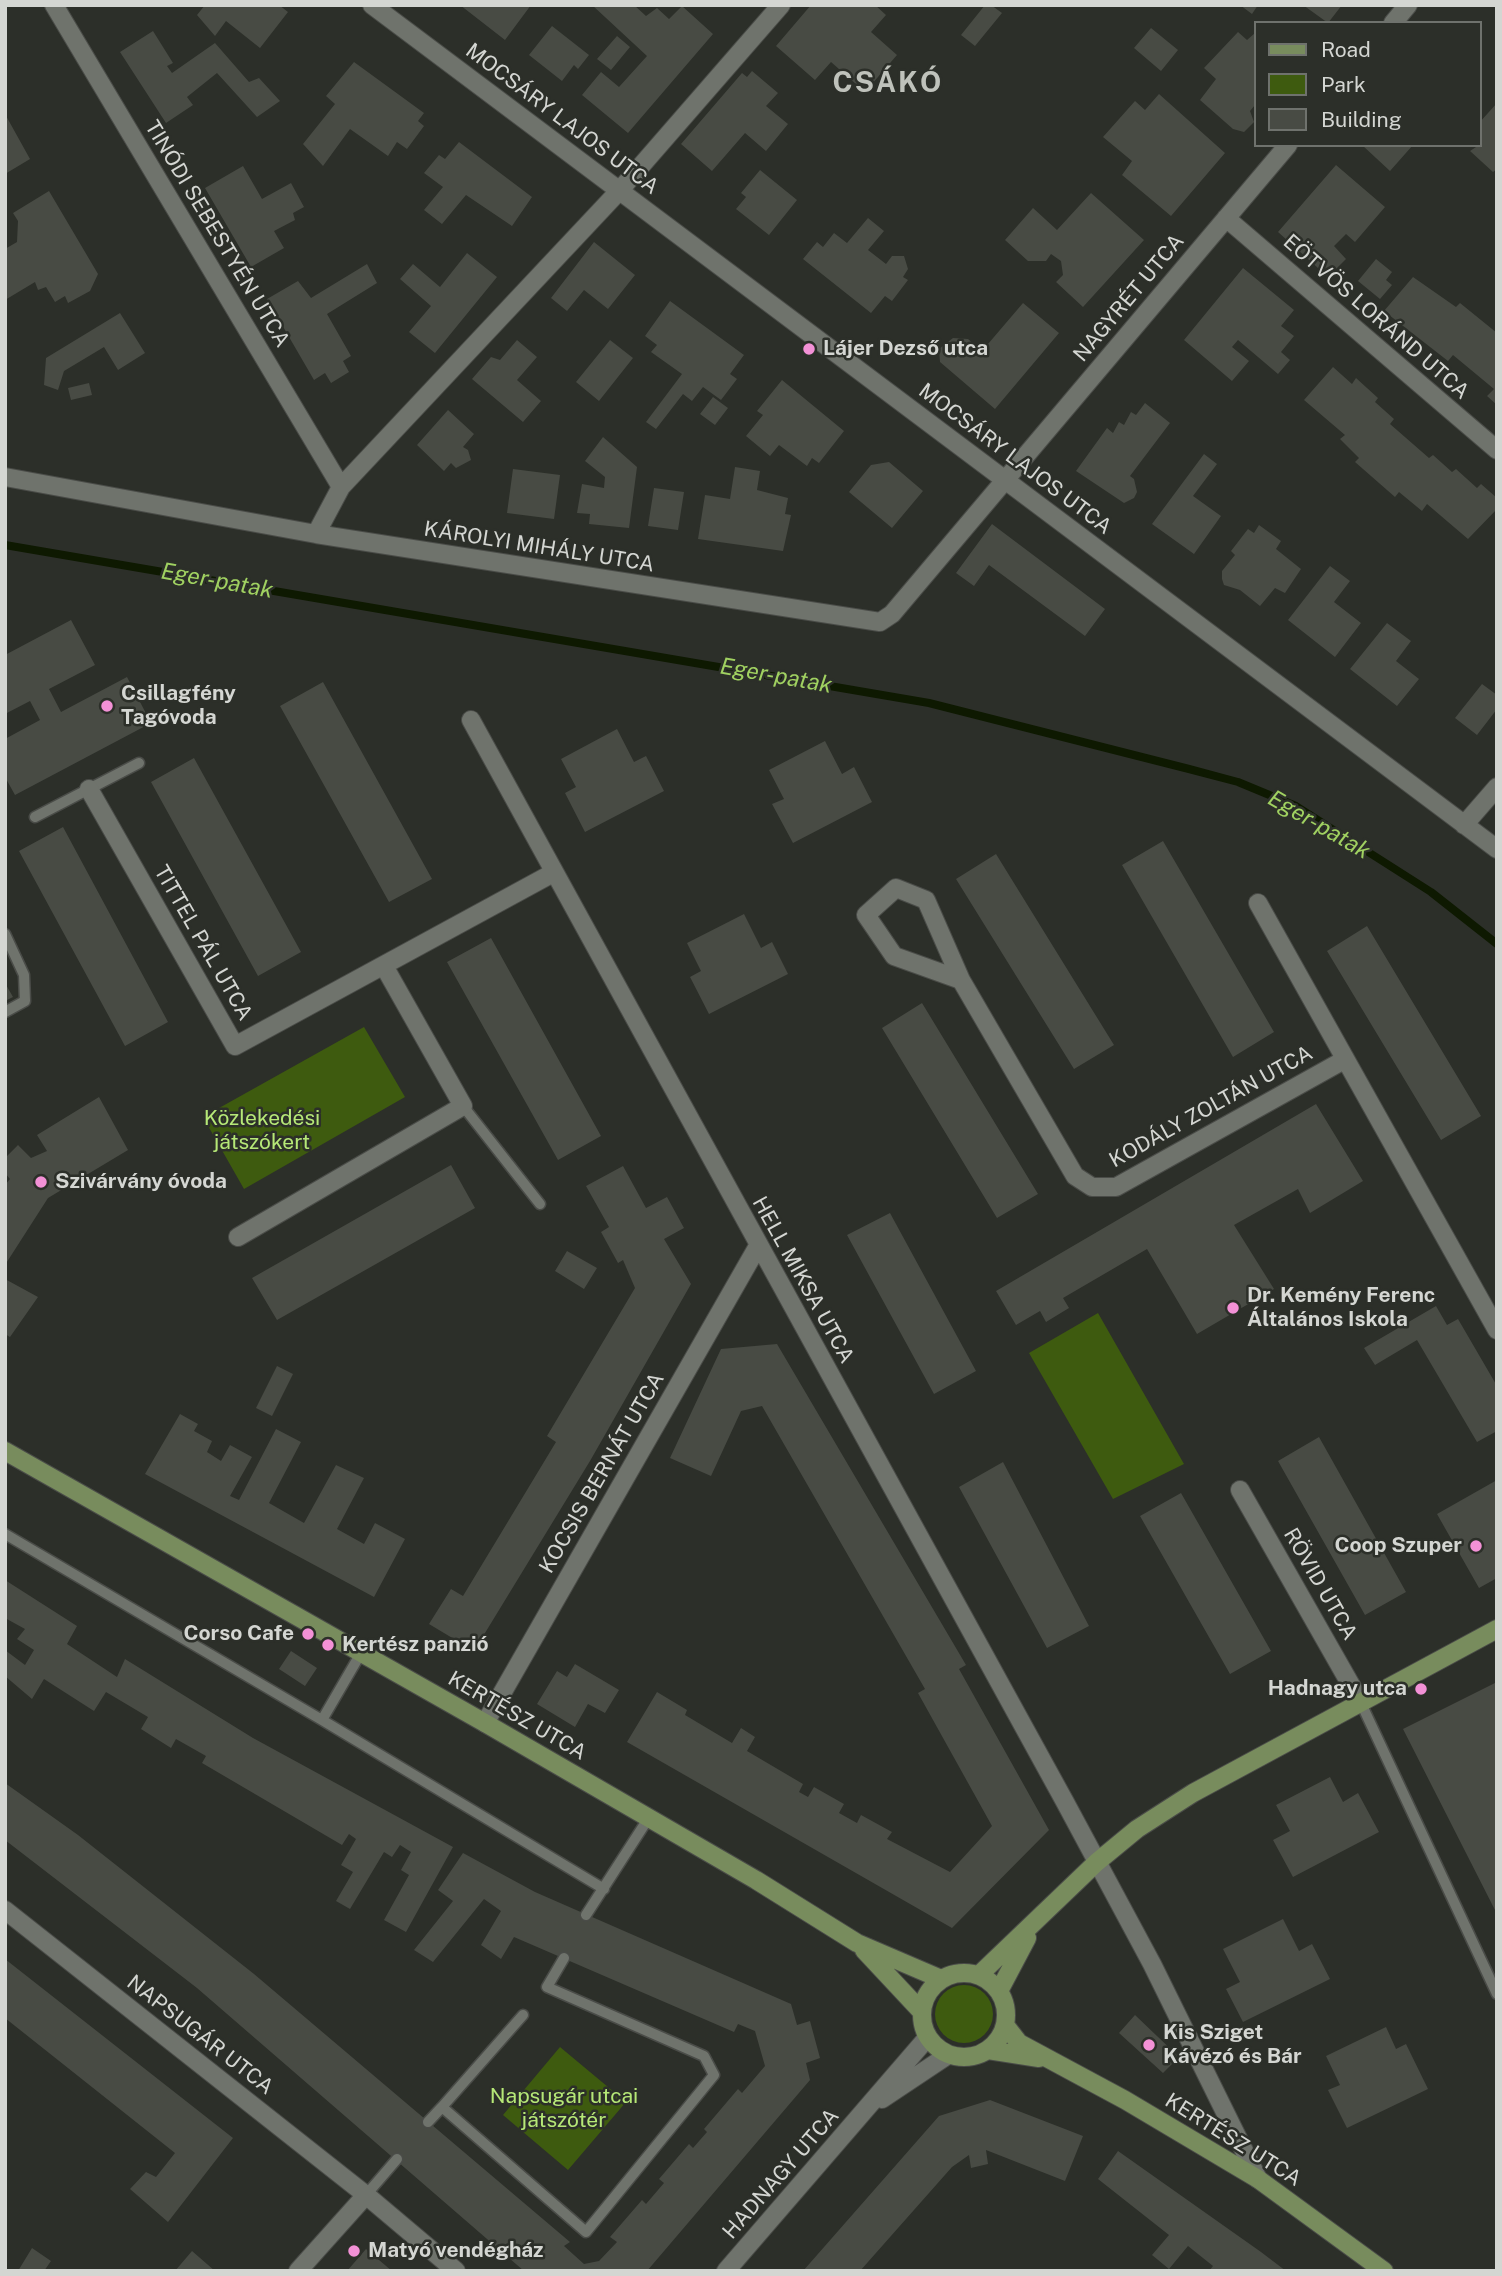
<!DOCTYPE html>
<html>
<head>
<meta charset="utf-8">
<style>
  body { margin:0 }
  #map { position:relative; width:1502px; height:2276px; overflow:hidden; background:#2c2f29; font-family:"Public Sans",sans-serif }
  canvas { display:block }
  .frame { position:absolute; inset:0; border:7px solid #d4d6d2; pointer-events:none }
  .legend { position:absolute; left:1254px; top:21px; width:228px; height:126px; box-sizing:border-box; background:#2c2f29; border:2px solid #6f726d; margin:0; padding:9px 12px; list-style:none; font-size:21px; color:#d4d6d2 }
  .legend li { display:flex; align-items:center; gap:14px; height:35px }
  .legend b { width:35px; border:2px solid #6f726d }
</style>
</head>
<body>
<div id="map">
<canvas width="1502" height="2276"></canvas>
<div class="frame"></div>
<ul class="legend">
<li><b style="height:9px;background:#788c5d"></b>Road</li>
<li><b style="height:19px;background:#3e5b0f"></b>Park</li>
<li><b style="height:19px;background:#484b44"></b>Building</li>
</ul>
</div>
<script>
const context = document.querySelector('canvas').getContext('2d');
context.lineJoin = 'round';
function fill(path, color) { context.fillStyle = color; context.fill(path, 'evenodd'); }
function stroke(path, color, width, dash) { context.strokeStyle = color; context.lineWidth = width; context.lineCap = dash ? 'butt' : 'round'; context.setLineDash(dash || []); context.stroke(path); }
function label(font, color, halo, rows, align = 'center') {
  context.font = font + ' "Public Sans",sans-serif'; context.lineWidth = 5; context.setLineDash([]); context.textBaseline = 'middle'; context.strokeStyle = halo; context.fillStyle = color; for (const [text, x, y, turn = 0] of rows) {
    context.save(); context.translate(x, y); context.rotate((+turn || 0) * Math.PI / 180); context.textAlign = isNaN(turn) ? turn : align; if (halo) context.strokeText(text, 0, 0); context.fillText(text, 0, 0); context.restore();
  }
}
fill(new Path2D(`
  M 364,1027 L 405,1097 L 244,1189 L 203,1117 Z
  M 1098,1313 L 1184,1464 L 1113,1499 L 1029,1353 Z
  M935 2014a29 29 0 1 1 58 0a29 29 0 1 1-58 0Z
  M 560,2047 L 626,2102 L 568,2170 L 503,2115 Z`), '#3e5b0f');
stroke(new Path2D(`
  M 5,545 L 929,703 L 1189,769 L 1238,782 L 1296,806 L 1431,892 L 1497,944`), '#0e1901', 8);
fill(new Path2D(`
  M 205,5 L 279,5 L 288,12 L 260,48 L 226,21 L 215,36 L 197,15 Z
  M 460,5 L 531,5 L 505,40 Z
  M 592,5 L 634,5 L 646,16 L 657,8 L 669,19 L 682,6 L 713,34 L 628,133 L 582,95 L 601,72 L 619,87 L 647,56 Z
  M 811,5 L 875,5 L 886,15 L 871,32 L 897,55 L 865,92 L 831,62 L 815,80 L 776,46 Z
  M 985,5 L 991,5 L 1002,13 L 975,46 L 961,35 Z
  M 1240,5 L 1258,5 L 1252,14 Z
  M 1303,5 L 1342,5 L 1328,23 Z
  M 552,26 L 589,55 L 578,69 L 574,65 L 562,81 L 529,55 Z
  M 1151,28 L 1178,50 L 1161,71 L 1134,48 Z
  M 153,31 L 173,63 L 167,66 L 172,73 L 215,43 L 249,82 L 259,78 L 280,101 L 257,117 L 217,73 L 187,97 L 193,105 L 166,123 L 120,52 Z
  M 1238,32 L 1247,40 L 1255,33 L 1255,105 L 1250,111 L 1254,122 L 1244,132 L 1233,129 L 1200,100 L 1216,79 L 1204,68 Z
  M 617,36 L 630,47 L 611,70 L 597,59 Z
  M 354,62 L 424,113 L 418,121 L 424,126 L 407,149 L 397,142 L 388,156 L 350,129 L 323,166 L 303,144 L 335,104 L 326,96 Z
  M 752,71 L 778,93 L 766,106 L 788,124 L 766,151 L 745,133 L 712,171 L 681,144 L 742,73 L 747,77 Z
  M 1159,94 L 1225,153 L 1171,216 L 1122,175 L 1132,161 L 1103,137 L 1135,101 L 1145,110 Z
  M 1497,103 L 1497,169 L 1493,172 L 1470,151 L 1479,145 L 1479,123 Z
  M 5,114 L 30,159 L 5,174 Z
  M 459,142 L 532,197 L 512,226 L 466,195 L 442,224 L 424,210 L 443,187 L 424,173 L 439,155 L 445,159 Z
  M 1362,145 L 1413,145 L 1390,171 Z
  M 1336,165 L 1385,207 L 1355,242 L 1346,234 L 1334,246 L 1346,259 L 1328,277 L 1278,232 Z
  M 243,166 L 262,199 L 291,183 L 304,207 L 293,213 L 295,220 L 274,231 L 284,248 L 251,267 L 205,188 Z
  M 760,170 L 797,200 L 769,235 L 736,209 L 746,197 L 741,193 Z
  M 49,191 L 98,274 L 90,291 L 68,303 L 65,296 L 55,302 L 46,287 L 38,290 L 35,282 L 5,300 L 5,249 L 17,242 L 18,221 L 13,213 Z
  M 1091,193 L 1144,240 L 1083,307 L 1056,282 L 1063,275 L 1061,261 L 1051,254 L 1046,261 L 1028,261 L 1005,240 L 1033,208 L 1057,230 Z
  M 868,218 L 884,231 L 868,250 L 886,264 L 892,256 L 904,256 L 908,269 L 903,277 L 908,280 L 892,301 L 885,296 L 871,313 L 803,259 L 817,242 L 823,247 L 834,233 L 847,243 Z
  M 594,242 L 635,275 L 608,309 L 584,290 L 567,311 L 551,298 Z
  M 467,253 L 497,277 L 435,353 L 409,332 L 431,306 L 400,279 L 413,264 L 440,287 Z
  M 1376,259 L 1392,272 L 1386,280 L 1392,285 L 1380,299 L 1358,281 Z
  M 367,264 L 377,283 L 327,314 L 351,356 L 343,361 L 349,372 L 331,383 L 325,373 L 314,380 L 267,299 L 298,281 L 311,298 Z
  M 1243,268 L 1294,310 L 1281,326 L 1294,336 L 1281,352 L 1290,360 L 1278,374 L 1238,340 L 1232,347 L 1249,361 L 1232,381 L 1184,340 Z
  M 1413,277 L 1456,307 L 1460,303 L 1497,333 L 1497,405 L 1487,396 L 1494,389 L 1453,355 L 1448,361 L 1384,311 Z
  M 670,301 L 744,355 L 730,374 L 737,379 L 721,400 L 703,387 L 692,401 L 683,394 L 656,429 L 646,422 L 682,374 L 651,352 L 657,345 L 645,336 Z
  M 1023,303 L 1059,333 L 995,409 L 940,362 L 939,349 L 953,338 L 968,339 L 982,351 Z
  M 120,313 L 145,353 L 118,370 L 104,347 L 64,371 L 58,390 L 44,385 L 46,358 Z
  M 517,340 L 537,357 L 517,380 L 541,401 L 523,422 L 472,379 L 491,357 L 500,360 Z
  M 610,340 L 633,358 L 599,401 L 576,382 Z
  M 1333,367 L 1352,384 L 1356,378 L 1378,398 L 1375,402 L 1394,419 L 1390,424 L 1429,458 L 1433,455 L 1452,472 L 1456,469 L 1477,488 L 1481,484 L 1497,498 L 1497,509 L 1468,539 L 1427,504 L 1422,511 L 1399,492 L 1395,497 L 1355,462 L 1359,458 L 1340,439 L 1345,435 L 1304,400 Z
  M 782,380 L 844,431 L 819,463 L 812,458 L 807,466 L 779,445 L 770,456 L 746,436 L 763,415 L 757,411 Z
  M 89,383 L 92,395 L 71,400 L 68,388 Z
  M 713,397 L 728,408 L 715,425 L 700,414 Z
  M 1145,403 L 1170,423 L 1130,476 L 1134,479 L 1137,492 L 1134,498 L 1124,503 L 1076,471 L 1107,428 L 1113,433 L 1119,422 L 1124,425 L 1131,412 L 1136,415 Z
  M 448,410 L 474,434 L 463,447 L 468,450 L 471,460 L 456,468 L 451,463 L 444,471 L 417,445 Z
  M 603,437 L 637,467 L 629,528 L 589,524 L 590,514 L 577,513 L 582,484 L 604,488 L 605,477 L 585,461 Z
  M 1204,454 L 1217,464 L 1193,496 L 1221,516 L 1194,554 L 1152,524 Z
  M 889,462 L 923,491 L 892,528 L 849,492 L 871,465 Z
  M 735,467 L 760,471 L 757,490 L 788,498 L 785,514 L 791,515 L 783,551 L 698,539 L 705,495 L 730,499 Z
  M 513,469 L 560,475 L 554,519 L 507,513 Z
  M 654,488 L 684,492 L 678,530 L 648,526 Z
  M 992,524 L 1105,609 L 1085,636 L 989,565 L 974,586 L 956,573 Z
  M 1259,525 L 1281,541 L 1276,549 L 1301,569 L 1285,593 L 1275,588 L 1260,606 L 1240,590 L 1224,585 L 1222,579 L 1222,571 L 1235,555 L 1231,551 L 1248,529 L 1254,533 Z
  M 1330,566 L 1350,581 L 1334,602 L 1361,623 L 1335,657 L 1288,620 Z
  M 71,620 L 95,665 L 49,689 L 61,712 L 127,677 L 151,723 L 15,795 L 5,777 L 5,739 L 40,720 L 30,701 L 5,714 L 5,655 Z
  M 1387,623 L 1411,641 L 1396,661 L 1419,679 L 1397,706 L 1350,669 Z
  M 323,682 L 432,879 L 389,902 L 280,706 Z
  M 1482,684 L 1497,695 L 1497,709 L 1477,735 L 1455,718 Z
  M 617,729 L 634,762 L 646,756 L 664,791 L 585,832 L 565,793 L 576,787 L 561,759 Z
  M 825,741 L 842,774 L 854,767 L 872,802 L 793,843 L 772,804 L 784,799 L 769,770 Z
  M 194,758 L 301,952 L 258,976 L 151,782 Z
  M 63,827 L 168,1022 L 125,1046 L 19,851 Z
  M 1163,841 L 1274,1032 L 1233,1057 L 1122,865 Z
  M 996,854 L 1114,1045 L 1074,1069 L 956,879 Z
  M 744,914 L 761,948 L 772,942 L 788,974 L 709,1014 L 690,977 L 701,971 L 687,943 Z
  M 1367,926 L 1481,1116 L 1441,1140 L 1327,951 Z
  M 491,938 L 601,1136 L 558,1160 L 447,962 Z
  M 5,983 L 13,997 L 5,1001 Z
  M 922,1003 L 1038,1194 L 997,1218 L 882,1028 Z
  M 99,1097 L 128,1150 L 48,1198 L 5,1265 L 5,1185 L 10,1179 L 5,1173 L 5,1158 L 18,1145 L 31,1158 L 47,1151 L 37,1135 Z
  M 1316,1104 L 1363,1181 L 1310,1213 L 1298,1189 L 1234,1225 L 1274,1289 L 1197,1334 L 1147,1249 L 1063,1298 L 1069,1308 L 1046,1322 L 1040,1311 L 1016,1325 L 996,1291 Z
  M 451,1165 L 475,1208 L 277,1320 L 252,1278 Z
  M 623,1166 L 646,1208 L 667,1197 L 684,1228 L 664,1239 L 691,1284 L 590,1461 L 474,1651 L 429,1624 L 451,1589 L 463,1596 L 556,1442 L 547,1436 L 635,1288 L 623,1260 L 618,1263 L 601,1232 L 609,1227 L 586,1186 Z
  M 890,1213 L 976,1371 L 934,1394 L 847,1235 Z
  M 567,1251 L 597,1268 L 584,1289 L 555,1271 Z
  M 5,1279 L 38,1297 L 10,1337 L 5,1334 Z
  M 1436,1306 L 1447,1325 L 1458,1319 L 1497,1386 L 1497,1431 L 1477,1442 L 1417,1340 L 1375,1365 L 1364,1348 Z
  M 777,1344 L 966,1665 L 959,1669 L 1049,1830 L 952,1928 L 627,1742 L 657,1692 L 687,1710 L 685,1715 L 732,1743 L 741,1728 L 755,1737 L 747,1751 L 803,1784 L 799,1792 L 808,1797 L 814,1787 L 844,1804 L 839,1813 L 857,1823 L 861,1815 L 892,1832 L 887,1839 L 950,1872 L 992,1826 L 918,1693 L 925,1689 L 762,1406 L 741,1411 L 711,1476 L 670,1458 L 721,1349 Z
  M 277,1366 L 293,1374 L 272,1416 L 256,1408 Z
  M 180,1414 L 198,1424 L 194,1431 L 212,1441 L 207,1452 L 221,1461 L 230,1445 L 252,1457 L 230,1496 L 239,1500 L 276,1429 L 301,1442 L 269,1503 L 304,1523 L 336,1465 L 364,1478 L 337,1529 L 364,1544 L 375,1523 L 405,1539 L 374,1597 L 145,1474 Z
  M 1319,1437 L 1406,1592 L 1365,1615 L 1278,1461 Z
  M 1003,1462 L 1089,1626 L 1047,1648 L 959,1487 Z
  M 1497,1480 L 1497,1578 L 1479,1588 L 1437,1514 Z
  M 1181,1493 L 1271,1651 L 1230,1674 L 1140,1516 Z
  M 5,1580 L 77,1626 L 67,1644 L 117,1677 L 125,1659 L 253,1738 L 453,1847 L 406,1932 L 384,1920 L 409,1875 L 401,1870 L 411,1852 L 400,1845 L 392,1857 L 384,1852 L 350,1909 L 336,1901 L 353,1872 L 341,1865 L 356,1839 L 349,1834 L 342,1845 L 202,1763 L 206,1756 L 176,1739 L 171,1748 L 141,1729 L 148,1717 L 106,1692 L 94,1711 L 44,1679 L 32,1699 L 5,1676 L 5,1650 L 25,1665 L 34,1650 L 17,1639 L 25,1629 L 5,1618 Z
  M 291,1651 L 317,1668 L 305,1686 L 279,1669 Z
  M 575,1664 L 619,1690 L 605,1713 L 588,1704 L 575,1727 L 537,1704 L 557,1671 L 567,1677 Z
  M 1497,1682 L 1497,1914 L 1403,1729 Z
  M 1330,1777 L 1343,1802 L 1358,1793 L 1379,1832 L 1293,1877 L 1273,1840 L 1290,1831 L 1276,1805 Z
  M 5,1783 L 78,1835 L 254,1974 L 570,2242 L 564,2246 L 584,2264 L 599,2261 L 617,2242 L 610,2237 L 642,2200 L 646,2204 L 664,2183 L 659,2179 L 689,2144 L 693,2148 L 707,2132 L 704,2129 L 738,2089 L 742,2093 L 765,2066 L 755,2031 L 738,2024 L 734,2032 L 514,1937 L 501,1959 L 481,1945 L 501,1911 L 484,1899 L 433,1962 L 414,1950 L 453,1901 L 438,1890 L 463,1853 L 535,1892 L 791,2004 L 797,2025 L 810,2021 L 820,2058 L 806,2063 L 810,2080 L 647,2271 L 524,2271 L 197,1988 L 5,1840 Z
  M 1283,1919 L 1299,1951 L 1312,1944 L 1330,1979 L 1243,2022 L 1226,1989 L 1240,1982 L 1223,1949 Z
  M 5,1959 L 233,2138 L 168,2222 L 130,2189 L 146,2172 L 156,2177 L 175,2153 L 5,2018 Z
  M 1135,2015 L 1179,2057 L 1163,2073 L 1119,2033 Z
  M 1386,2027 L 1396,2049 L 1406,2044 L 1428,2089 L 1347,2128 L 1328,2090 L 1340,2085 L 1326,2056 Z
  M 990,2100 L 1083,2136 L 1065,2181 L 986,2150 L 988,2164 L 971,2168 L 969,2155 L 952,2167 L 860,2271 L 803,2271 L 939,2116 Z
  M 1118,2151 L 1261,2252 L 1286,2271 L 1209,2271 L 1213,2266 L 1188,2246 L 1169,2269 L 1152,2255 L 1169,2235 L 1098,2179 Z
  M 32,2248 L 51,2261 L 44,2271 L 18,2271 Z
  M 366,2249 L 392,2271 L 347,2271 Z
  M 192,2251 L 215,2271 L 175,2271 Z`), '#484b44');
const lane = new Path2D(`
  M 35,817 L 139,763
  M 5,934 L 24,975 L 25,1001 L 5,1012
  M 463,1106 L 540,1204
  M 5,1534 L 322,1720
  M 361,1653 L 322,1720 L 604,1889
  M 1360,1701 L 1497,1994
  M 586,1915 L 648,1819
  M 442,2107 L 523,2015
  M 428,2122 L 442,2107 L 586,2232 L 714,2075 L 704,2056 L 547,1987 L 564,1958
  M 366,2195 L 397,2159`);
const street = new Path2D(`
  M 54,5 L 341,487
  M 372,5 L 1497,849
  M 1393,23 L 1408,5
  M 1226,218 L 1497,450
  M 5,477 L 316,534 L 880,622 L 892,614 L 1288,145
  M 316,534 L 341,487 L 620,190 L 781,5
  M 471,720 L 1065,1802 L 1152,1964 L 1258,2179
  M 89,789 L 235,1046 L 553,873
  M 1464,825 L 1497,787
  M 1258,903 L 1497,1330
  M 961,980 L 894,956 L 866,915 L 896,888 L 926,900 L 961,980 L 1075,1176 L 1092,1187 L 1116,1187 L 1344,1060
  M 238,1237 L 463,1106 L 384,966
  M 1240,1490 L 1360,1701
  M 485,1723 L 758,1246
  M 5,1910 L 366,2195 L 456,2271
  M 882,2099 L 948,2055
  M 298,2271 L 366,2195
  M 726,2271 L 927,2038`);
const secondary = new Path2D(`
  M 5,1451 L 485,1723 L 756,1880 L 857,1943 L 941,1979
  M 864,1950 L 921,2011
  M922 2015a42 42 0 1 1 84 0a42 42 0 1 1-84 0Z
  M 979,1975 L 1097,1862 L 1137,1829 L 1193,1793 L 1497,1629
  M 999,1991 L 1027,1938
  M 1005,2025 L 1019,2043 L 1125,2100 L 1258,2179 L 1384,2271
  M 988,2050 L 1039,2058`);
stroke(lane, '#4a4c48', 13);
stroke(street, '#4a4c48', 20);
stroke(secondary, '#4a4c48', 20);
stroke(lane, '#6f736c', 10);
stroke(street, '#6f736c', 18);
stroke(secondary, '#788c5d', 18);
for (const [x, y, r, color] of [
  [809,349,7,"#f391d6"],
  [107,706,7,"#f391d6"],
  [41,1182,7,"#f391d6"],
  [1233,1308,7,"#f391d6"],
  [1476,1546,7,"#f391d6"],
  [308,1634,7,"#f391d6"],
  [328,1645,7,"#f391d6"],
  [1421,1689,7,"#f391d6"],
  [1149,2045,7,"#f391d6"],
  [354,2251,7,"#f391d6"]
]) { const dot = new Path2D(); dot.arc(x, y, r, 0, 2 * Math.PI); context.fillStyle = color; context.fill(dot); stroke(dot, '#2c2f29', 2.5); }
label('21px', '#d4d6d2', '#2c2f29', [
  ["MOCSÁRY LAJOS UTCA",562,119,37],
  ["TINÓDI SEBESTYÉN UTCA",217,234,59],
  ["NAGYRÉT UTCA",1129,298,-50],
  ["EÖTVÖS LORÁND UTCA",1376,317,41],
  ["MOCSÁRY LAJOS UTCA",1015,459,37],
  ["KÁROLYI MIHÁLY UTCA",539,547,9],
  ["TITTEL PÁL UTCA",203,943,60],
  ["KODÁLY ZOLTÁN UTCA",1211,1107,-29],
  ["HELL MIKSA UTCA",803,1280,61],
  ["KOCSIS BERNÁT UTCA",602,1473,-60],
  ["RÖVID UTCA",1320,1584,60],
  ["KERTÉSZ UTCA",517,1716,30],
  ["NAPSUGÁR UTCA",200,2035,38],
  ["KERTÉSZ UTCA",1233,2140,32],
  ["HADNAGY UTCA",781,2174,-49]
]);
label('bold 21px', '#d4d6d2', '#2c2f29', [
  ["Lájer Dezső utca",823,349],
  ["Csillagfény",121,694],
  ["Tagóvoda",121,718],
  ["Szivárvány óvoda",55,1182],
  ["Dr. Kemény Ferenc",1247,1296],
  ["Általános Iskola",1247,1320],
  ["Coop Szuper",1462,1546,"right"],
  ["Corso Cafe",294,1634,"right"],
  ["Kertész panzió",342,1645],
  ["Hadnagy utca",1407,1689,"right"],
  ["Kis Sziget",1163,2033],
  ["Kávézó és Bár",1163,2057],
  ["Matyó vendégház",368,2251]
], 'left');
label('21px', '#b6e877', '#2c2f29', [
  ["Közlekedési",262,1119],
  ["játszókert",262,1143],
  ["Napsugár utcai",564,2097],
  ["játszótér",564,2121]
]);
label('italic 23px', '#a0d161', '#2c2f29', [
  ["Eger-patak",217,581,10],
  ["Eger-patak",776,676,10],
  ["Eger-patak",1319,825,30]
]);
context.letterSpacing = '2px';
label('bold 28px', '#bfc2bb', '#2c2f29', [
  ["CSÁKÓ",888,83]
]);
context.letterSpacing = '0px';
</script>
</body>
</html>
